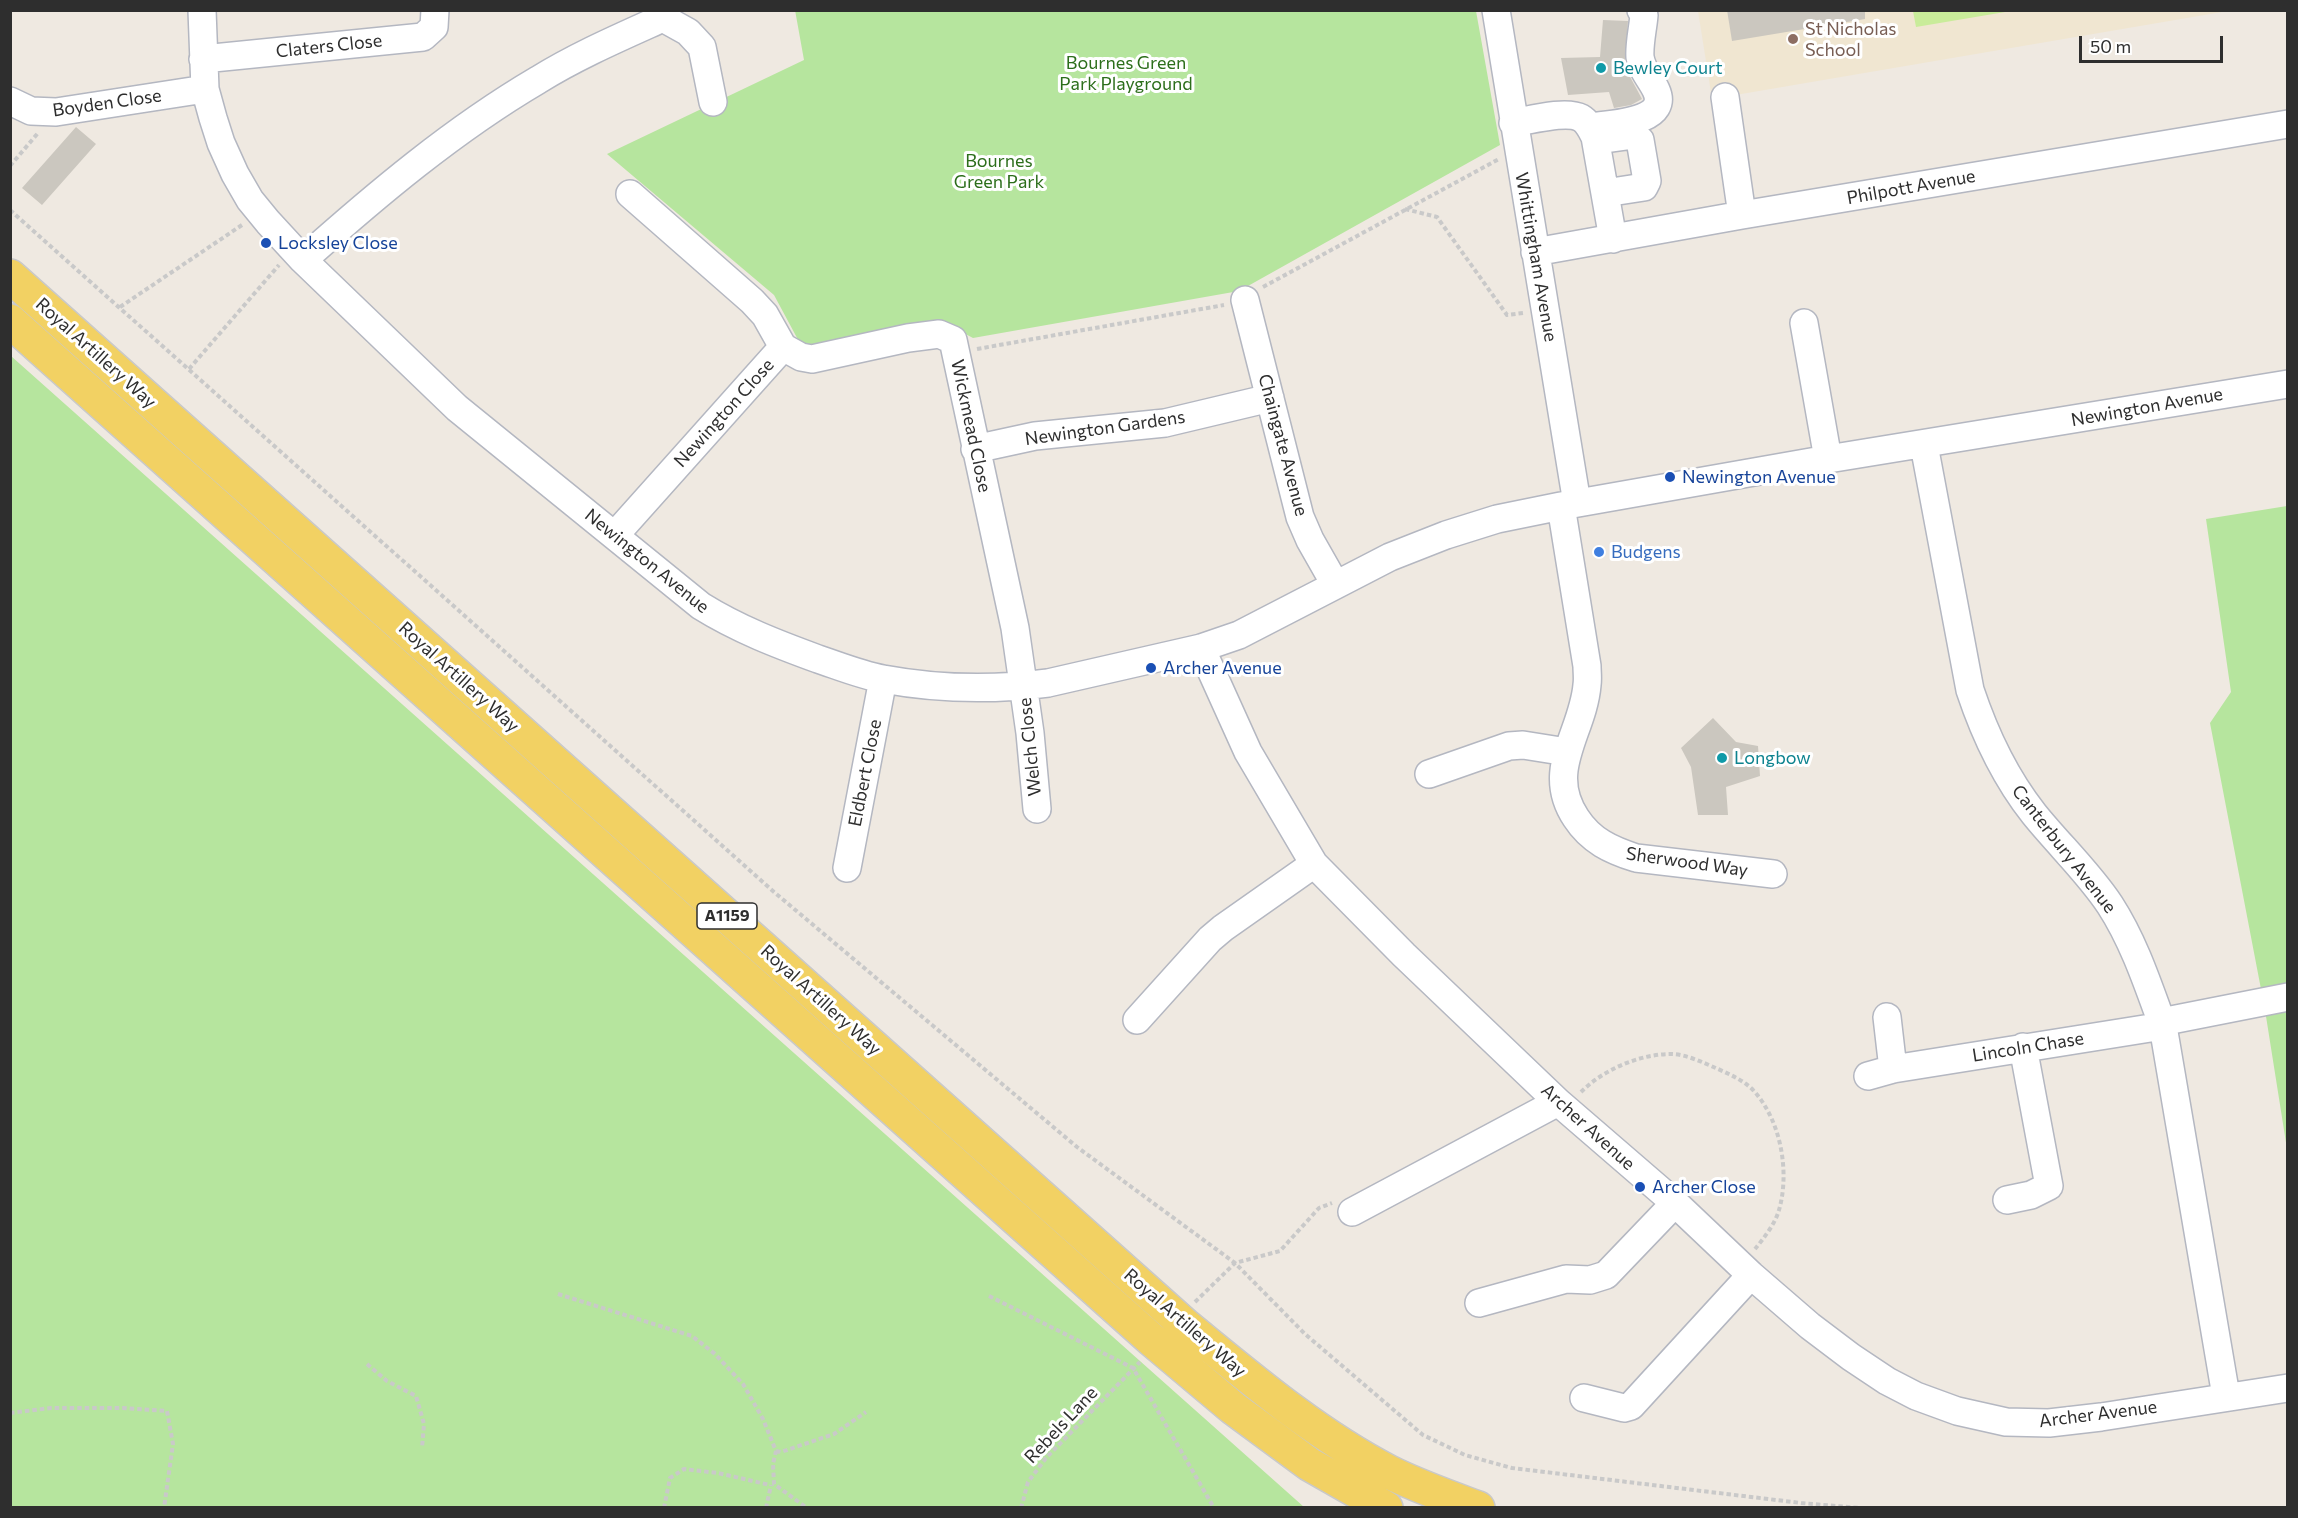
<!DOCTYPE html>
<html>
<head>
<meta charset="utf-8">
<style>
  body { margin:0 }
  #map { position:relative; width:2298px; height:1518px; overflow:hidden; background:#efe9e1; font-family:Commissioner,sans-serif }
  canvas { display:block }
  .frame { position:absolute; inset:0; border:12px solid #2e2e2e; pointer-events:none }
  .scale { position:absolute; left:2079px; top:36px; width:144px; height:27px; box-sizing:border-box; border:3px solid #2e2e2e; border-top:0; padding-left:8px; font-size:18px; line-height:21px; white-space:nowrap; color:#2e2e2e; -webkit-text-stroke:4px #fff; paint-order:stroke }
</style>
</head>
<body>
<div id="map">
<canvas width="2298" height="1518"></canvas>
<div class="frame"></div>
<div class="scale">50 m</div>
</div>
<script>
const context = document.querySelector('canvas').getContext('2d');
context.lineJoin = 'round';
function fill(path, color) { context.fillStyle = color; context.fill(path, 'evenodd'); }
function stroke(path, color, width, dash) { context.strokeStyle = color; context.lineWidth = width; context.lineCap = dash ? 'butt' : 'round'; context.setLineDash(dash || []); context.stroke(path); }
function label(font, color, halo, rows, align = 'center') {
  context.font = font + ' Commissioner,sans-serif'; context.lineWidth = 6; context.setLineDash([]); context.textBaseline = 'middle'; context.strokeStyle = halo; context.fillStyle = color; for (const [text, x, y, turn = 0] of rows) {
    context.save(); context.translate(x, y); context.rotate((+turn || 0) * Math.PI / 180); context.textAlign = isNaN(turn) ? turn : align; if (halo) context.strokeText(text, 0, 0); context.fillText(text, 0, 0); context.restore();
  }
}
fill(new Path2D(`
  M 1698,11 L 2228,11 L 1712,99 Z`), '#f0e6d1');
fill(new Path2D(`
  M 795,10 L 1476,11 L 1500,145 L 1239,291 L 973,338 L 941,321 L 803,349 L 774,295 L 607,154 L 804,60 Z
  M 10,356 L 11,356 L 1304,1507 L 11,1507 Z
  M 2287,506 L 2287,1149 L 2265,1010 L 2210,723 L 2231,692 L 2206,519 Z`), '#b6e59e');
fill(new Path2D(`
  M 1913,11 L 1913,10 L 2011,11 L 1916,27 Z`), '#c9ec9a');
fill(new Path2D(`
  M 1727,10 L 1865,10 L 1865,19 L 1732,41 Z
  M 1603,20 L 1628,21 L 1625,60 L 1628,73 L 1642,99 L 1631,105 L 1614,108 L 1609,92 L 1568,95 L 1561,58 L 1600,57 Z
  M 76,127 L 96,144 L 42,205 L 22,188 Z
  M 1713,718 L 1736,742 L 1758,746 L 1760,776 L 1726,787 L 1728,815 L 1698,815 L 1691,767 L 1681,748 Z`), '#cbc7bf');
const minor = new Path2D(`
  M 202,10 L 205,89 L 213,118 L 221,143 L 235,174 L 250,200 L 268,222 L 303,260 L 457,408 L 701,606 C 738,629 777,644 818,659 C 839,666 861,675 883,679 C 937,689 994,690 1048,683 L 1201,648 L 1239,635 L 1390,557 L 1446,535 L 1497,519 L 1561,506 L 1828,459 L 2288,384
  M 1496,10 L 1577,503
  M 661,17 L 688,32 L 702,47 L 713,102
  M 203,59 L 423,37 L 434,27 L 435,10
  M 1725,97 L 1742,215
  M 10,101 L 31,111 L 56,112 L 205,89
  M 1513,123 C 1530,120 1566,110 1581,118 C 1588,122 1592,131 1595,137 L 1613,239
  M 1590,127 C 1609,124 1671,123 1656,90 C 1651,79 1642,71 1640,57 C 1639,44 1643,28 1644,15 L 1641,10
  M 1605,193 L 1644,187 L 1647,181 L 1640,140 L 1634,135 L 1605,139
  M 1535,252 L 1742,215 L 2288,124
  M 303,260 C 376,195 453,130 538,80 C 575,57 616,39 656,21 L 667,10
  M 1245,300 L 1300,517 L 1310,540 L 1335,584
  M 1804,323 L 1828,459
  M 783,347 L 801,357 L 812,359 L 908,338 L 939,334 L 953,340 L 1015,628 L 1030,733 L 1037,809
  M 1924,445 L 1970,690 C 1985,735 2004,776 2034,814 C 2059,845 2089,873 2110,905 C 2134,942 2148,985 2163,1026 L 2226,1396
  M 975,449 L 1035,436 L 1165,423 L 1270,398
  M 1561,506 L 1587,666 C 1587,672 1588,679 1587,685 C 1583,733 1544,770 1576,818 C 1591,841 1611,850 1636,858 L 1773,874
  M 615,535 L 783,347 L 765,315 L 752,301 L 630,194
  M 1201,648 L 1248,752 L 1314,864 L 1404,955 L 1558,1102 L 1675,1203 L 1751,1275 L 1810,1326 L 1851,1357 L 1887,1381 L 1916,1396 L 1957,1411 L 2006,1422 L 2049,1423 L 2101,1417 L 2288,1388
  M 1429,774 L 1509,746 L 1523,745 L 1567,752
  M 847,868 L 883,679
  M 1887,1017 L 1893,1069
  M 1137,1020 L 1210,939 L 1223,928 L 1314,864
  M 2161,1022 L 2288,997
  M 1868,1076 L 1893,1069 L 2163,1026
  M 2007,1200 L 2031,1195 L 2049,1186 L 2023,1047
  M 1352,1212 L 1558,1102
  M 1479,1303 L 1566,1279 L 1590,1280 L 1606,1275 L 1675,1203
  M 1584,1398 L 1624,1408 L 1631,1406 L 1751,1275`);
const major = new Path2D(`
  M 10,276 L 1185,1325 C 1250,1378 1314,1433 1389,1472 C 1417,1486 1448,1497 1478,1508
  M 10,321 L 1152,1340 L 1233,1408 L 1309,1464 L 1386,1508`);
stroke(minor, '#b4b7c1', 30);
stroke(major, '#c9c9c9', 36);
stroke(new Path2D(`
  M 10,166 L 38,133
  M 1405,209 L 1437,217 L 1507,315 L 1523,313
  M 10,210 L 774,892 L 1077,1147 L 1235,1263 L 1305,1334 L 1423,1435 L 1465,1455 L 1512,1468 L 1801,1503 L 1860,1508
  M 1263,287 L 1499,159
  M 120,307 L 242,225
  M 977,349 L 1224,305
  M 189,369 L 279,265
  M 1581,1092 C 1603,1070 1639,1054 1671,1054 C 1686,1054 1704,1063 1718,1069 C 1731,1075 1743,1080 1753,1090 C 1781,1120 1790,1172 1779,1210 C 1775,1224 1764,1238 1755,1249
  M 558,1294 L 692,1336 L 715,1354 L 743,1384 L 763,1419 L 776,1451 L 773,1464 L 774,1484 L 807,1508
  M 989,1296 L 1133,1368 L 1214,1508
  M 1195,1302 L 1235,1263 L 1280,1251 L 1319,1208 L 1332,1203
  M 367,1364 L 387,1381 L 416,1396 L 424,1424 L 422,1448
  M 10,1413 L 51,1408 L 123,1408 L 167,1411 L 173,1444 L 164,1508
  M 776,1451 L 781,1452 L 834,1434 L 866,1412
  M 664,1508 L 670,1478 L 684,1469 L 718,1473 L 770,1485
  M 766,1508 L 771,1485
  M 1021,1508 L 1028,1482 L 1046,1458 L 1140,1362`), '#c9c9c9', 4, [4.5, 3]);
stroke(minor, '#fff', 27);
stroke(major, '#f2d163', 33);
for (const [x, y, r, color] of [
  [1793,39,6,"#8d6e63"],
  [1601,68,6,"#0f9aa8"],
  [266,243,6,"#1a4fb4"],
  [1670,477,6,"#1a4fb4"],
  [1599,552,6,"#3f7fe0"],
  [1151,668,6,"#1a4fb4"],
  [1722,758,6,"#0f9aa8"],
  [1640,1187,6,"#1a4fb4"]
]) { const dot = new Path2D(); dot.arc(x, y, r, 0, 2 * Math.PI); context.fillStyle = color; context.fill(dot); stroke(dot, '#fff', 2); }
for (const [x, y, w] of [
  [727,916,60]
]) { const box = new Path2D(); box.roundRect(x - w / 2, y - 13, w, 26, 4.5); context.fillStyle = '#fff'; context.fill(box); stroke(box, '#2e2e2e', 1.5); }
label('bold 16px', '#2e2e2e', null, [
  ["A1159",727,916]
]);
label('18px', '#785e54', '#fff', [
  ["St Nicholas",1805,29],
  ["School",1805,50]
], 'left');
label('18px', '#2e2e2e', '#fff', [
  ["Claters Close",329,46,-6],
  ["Boyden Close",107,103,-8],
  ["Philpott Avenue",1911,187,-10],
  ["Whittingham Avenue",1536,257,80],
  ["Royal Artillery Way",96,353,42],
  ["Newington Avenue",2147,407,-10],
  ["Newington Close",724,413,-48],
  ["Wickmead Close",971,426,78],
  ["Newington Gardens",1105,428,-8],
  ["Chaingate Avenue",1283,445,75],
  ["Newington Avenue",647,561,39],
  ["Royal Artillery Way",459,677,42],
  ["Welch Close",1030,747,-96],
  ["Eldbert Close",865,773,-79],
  ["Canterbury Avenue",2064,849,52],
  ["Sherwood Way",1687,862,8],
  ["Royal Artillery Way",821,1000,42],
  ["Lincoln Chase",2028,1047,-9],
  ["Archer Avenue",1588,1127,42],
  ["Royal Artillery Way",1185,1323,41],
  ["Archer Avenue",2098,1414,-7],
  ["Rebels Lane",1061,1425,-47]
]);
label('18px', '#2c6e1b', '#fff', [
  ["Bournes Green",1126,63],
  ["Park Playground",1126,84],
  ["Bournes",999,161],
  ["Green Park",999,182]
]);
label('18px', '#0d838f', '#fff', [
  ["Bewley Court",1613,68],
  ["Longbow",1734,758]
], 'left');
label('18px', '#164399', '#fff', [
  ["Locksley Close",278,243],
  ["Newington Avenue",1682,477],
  ["Archer Avenue",1163,668],
  ["Archer Close",1652,1187]
], 'left');
label('18px', '#366cbe', '#fff', [
  ["Budgens",1611,552]
], 'left');
</script>
</body>
</html>
